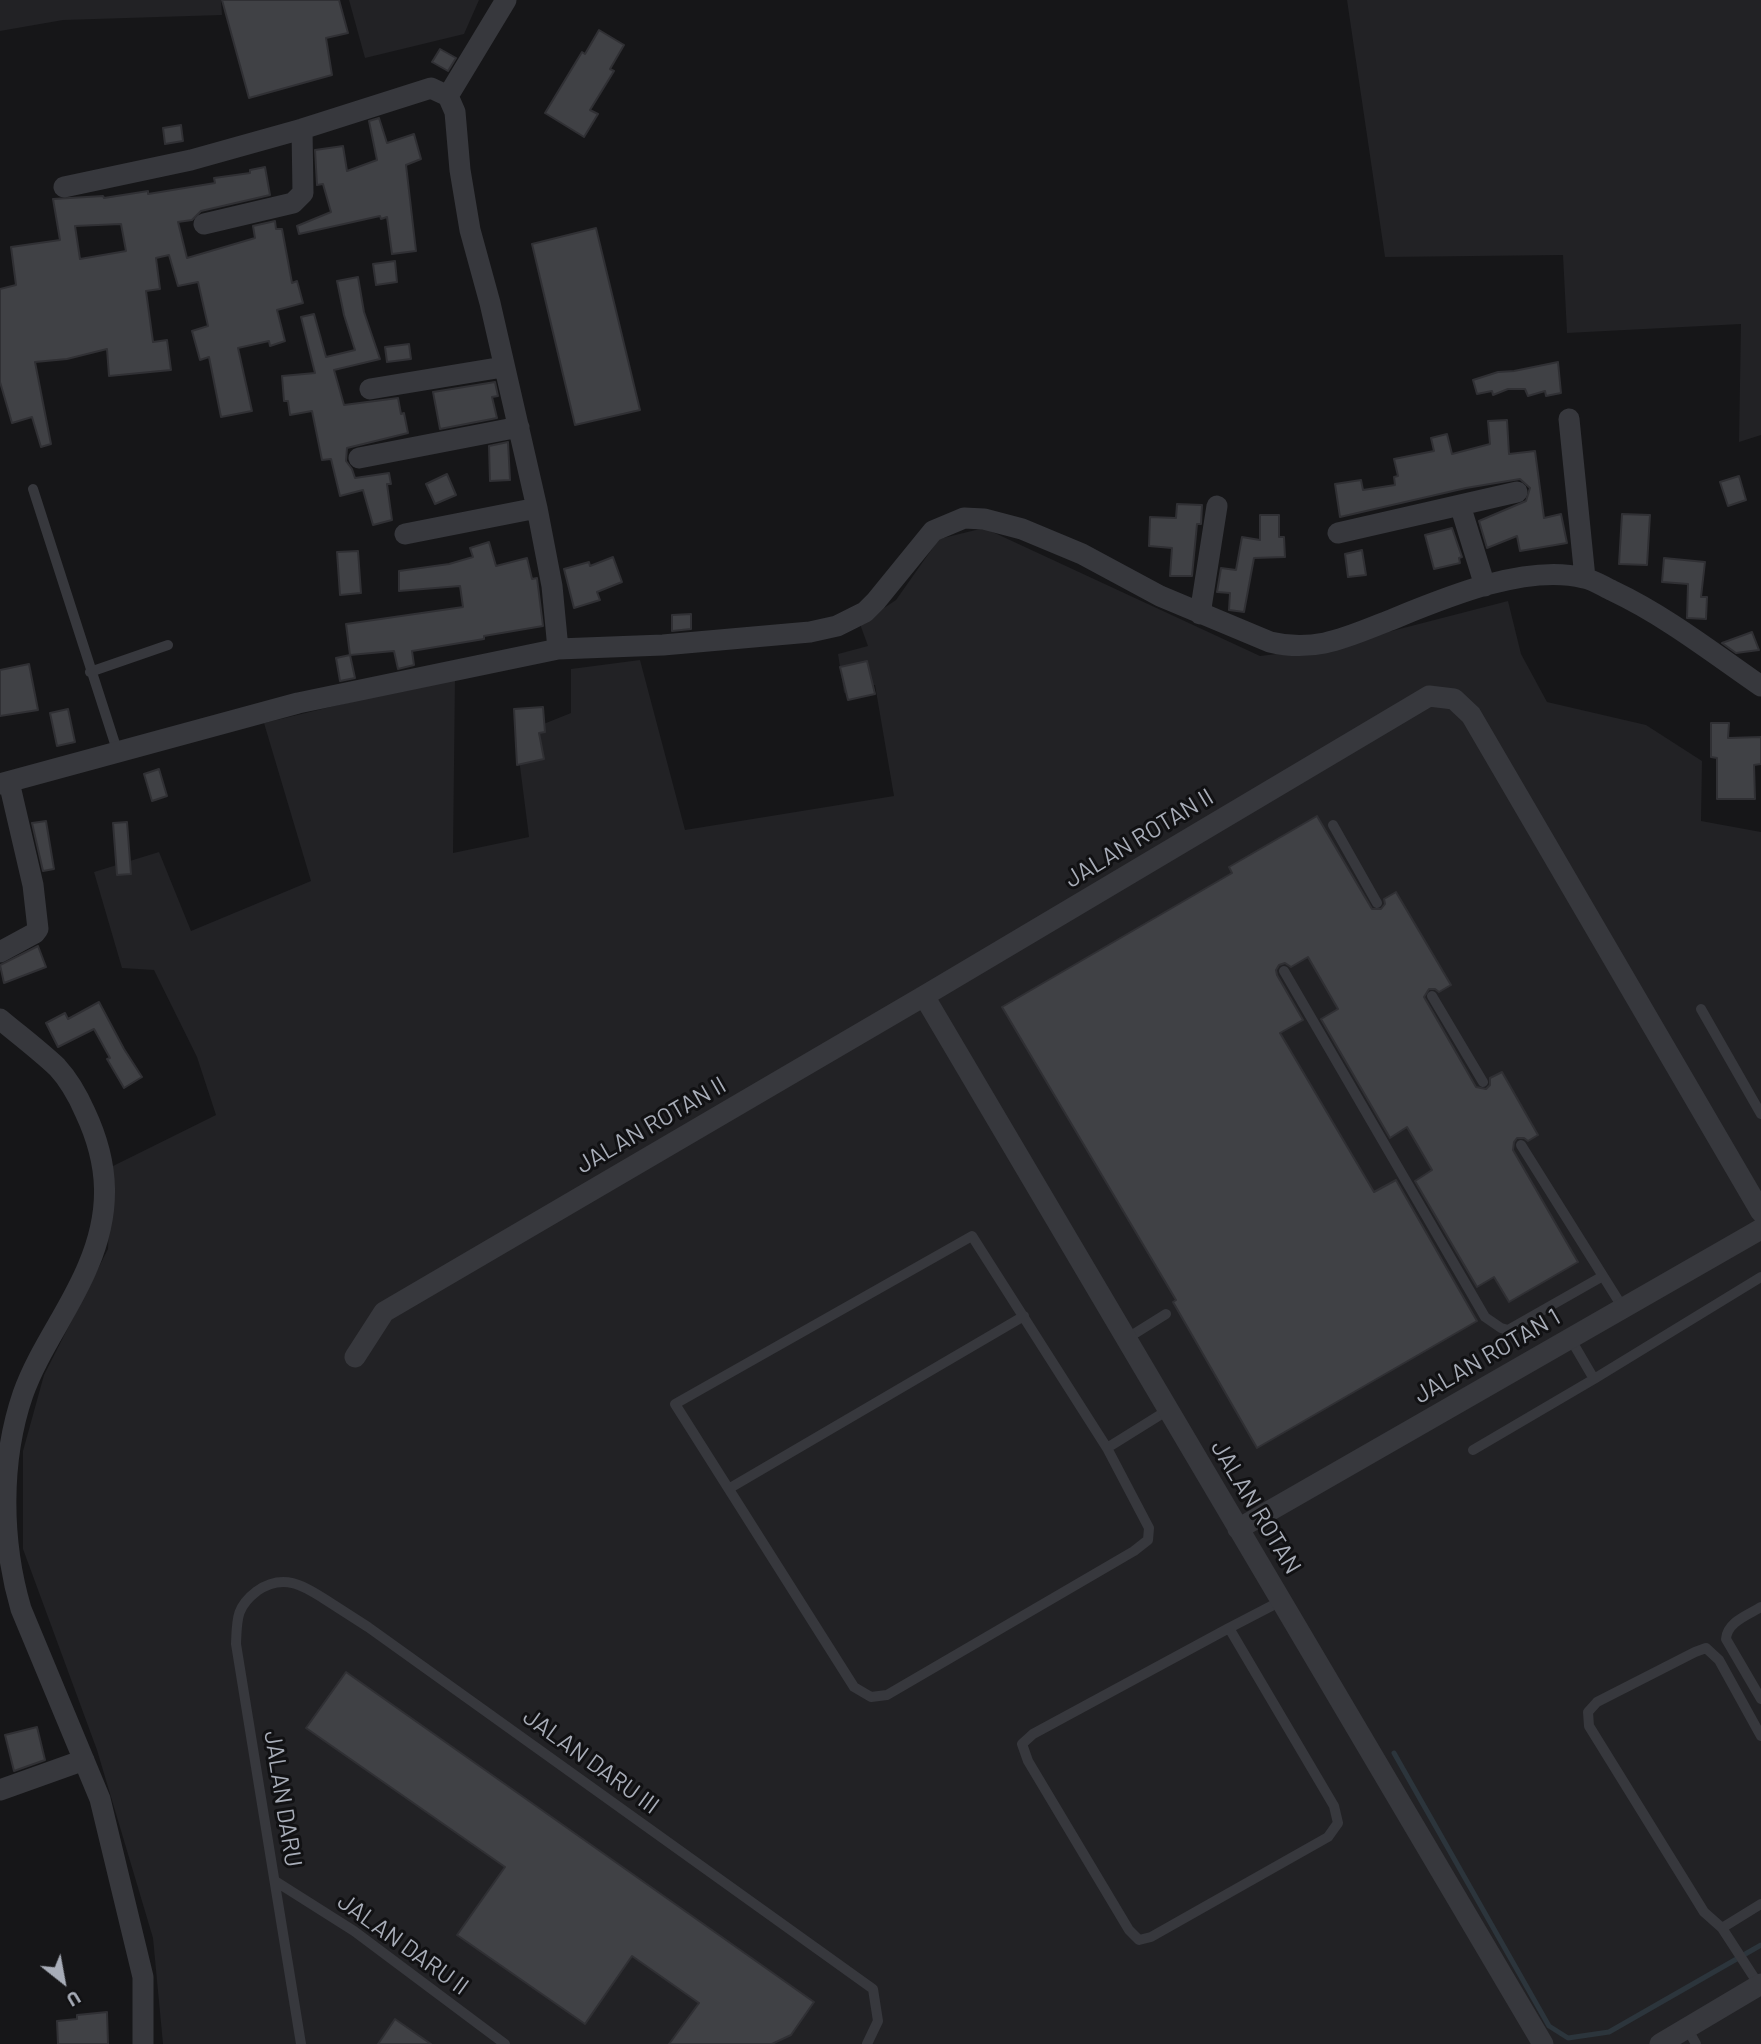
<!DOCTYPE html>
<html>
<head>
<meta charset="utf-8">
<style>
  body { margin:0 }
  #map { position:relative; width:1761px; height:2044px; overflow:hidden; background:#161618; font-family:Barlow,sans-serif }
  canvas { display:block }
  .north { position:absolute; left:28px; top:1946px; width:70px; height:70px; -webkit-text-stroke:5px #111113; paint-order:stroke; rotate:149deg; font-size:19px; font-weight:700; line-height:28px; text-align:center; color:#a8adb8 }
  .north::after { content:''; display:block; margin:auto; width:24px; height:32px; background:#a8adb8; clip-path:polygon(50% 0,100% 100%,50% 72%,0 100%) }
</style>
</head>
<body>
<div id="map">
<canvas width="1761" height="2044"></canvas>
<div class="north">U</div>
</div>
<script>
const context = document.querySelector('canvas').getContext('2d');
context.lineJoin = 'round';
function fill(path, color) { context.fillStyle = color; context.fill(path, 'evenodd'); }
function stroke(path, color, width, dash) { context.strokeStyle = color; context.lineWidth = width; context.lineCap = dash ? 'butt' : 'round'; context.setLineDash(dash || []); context.stroke(path); }
function label(font, color, halo, rows, align = 'center') {
  context.font = font + ' Barlow,sans-serif'; context.lineWidth = 6; context.setLineDash([]); context.textBaseline = 'middle'; context.strokeStyle = halo; context.fillStyle = color; for (const [text, x, y, turn = 0] of rows) {
    context.save(); context.translate(x, y); context.rotate((+turn || 0) * Math.PI / 180); context.textAlign = isNaN(turn) ? turn : align; if (halo) context.strokeText(text, 0, 0); context.fillText(text, 0, 0); context.restore();
  }
}
fill(new Path2D(`
  M 0,0 L 221,0 L 222,15 L 63,20 L 0,31 Z
  M 349,0 L 479,0 L 464,34 L 365,58 Z
  M 1347,0 L 1761,0 L 1761,435 L 1739,442 L 1741,324 L 1567,333 L 1563,255 L 1385,257 Z
  M 984,528 L 1260,656 L 1326,648 L 1508,601 L 1521,654 L 1547,702 L 1646,725 L 1702,761 L 1701,821 L 1761,832 L 1761,2044 L 163,2044 L 153,1938 L 97,1750 L 23,1549 L 23,1451 L 44,1375 L 108,1249 L 111,1167 L 216,1115 L 197,1057 L 154,970 L 122,968 L 94,872 L 159,852 L 191,931 L 311,881 L 264,723 L 455,677 L 453,853 L 529,837 L 516,735 L 571,713 L 571,669 L 640,660 L 685,830 L 894,796 L 875,685 L 844,693 L 838,654 L 868,646 L 860,624 L 896,600 L 939,539 Z`), '#222225');
stroke(new Path2D(`
  M 1394,1753 L 1549,2026 L 1568,2038 L 1609,2032 L 1761,1945`), '#2c353c', 5);
const building = new Path2D(`
  M 222,0 L 339,0 L 348,33 L 326,38 L 332,75 L 249,98 Z
  M 599,30 L 624,45 L 610,69 L 614,71 L 590,110 L 598,114 L 584,137 L 545,113 L 582,52 L 585,54 Z
  M 440,49 L 456,58 L 448,71 L 432,62 Z
  M 379,118 L 387,143 L 414,134 L 421,159 L 406,165 L 416,251 L 392,254 L 387,217 L 381,219 L 380,216 L 299,234 L 297,226 L 331,212 L 323,184 L 317,185 L 315,150 L 343,146 L 347,171 L 377,160 L 369,121 Z
  M 181,125 L 183,141 L 165,144 L 163,128 Z
  M 265,167 L 270,195 L 201,211 L 192,220 L 178,222 L 187,258 L 255,238 L 253,226 L 275,221 L 276,229 L 282,229 L 292,283 L 297,281 L 303,303 L 277,310 L 285,341 L 270,346 L 269,341 L 238,348 L 252,411 L 221,417 L 209,357 L 200,360 L 192,331 L 208,326 L 198,282 L 178,286 L 169,255 L 156,258 L 160,289 L 146,291 L 153,342 L 167,340 L 171,370 L 109,376 L 107,349 L 67,359 L 35,362 L 51,444 L 41,447 L 32,417 L 12,423 L 0,382 L 0,289 L 16,285 L 11,247 L 60,240 L 53,199 L 103,196 L 104,198 L 148,191 L 148,194 L 215,183 L 214,178 L 250,173 L 250,170 ZM 121,224 L 126,251 L 80,259 L 75,226 Z
  M 596,228 L 640,410 L 575,425 L 532,244 Z
  M 395,261 L 397,282 L 376,285 L 373,264 Z
  M 358,277 L 364,312 L 380,359 L 334,370 L 344,405 L 398,398 L 401,414 L 404,413 L 408,433 L 347,448 L 346,461 L 352,469 L 355,478 L 389,473 L 391,484 L 387,484 L 392,520 L 373,525 L 363,490 L 340,496 L 331,459 L 322,460 L 312,411 L 290,415 L 288,401 L 284,401 L 282,376 L 315,373 L 301,317 L 314,314 L 326,357 L 355,350 L 344,315 L 337,281 Z
  M 409,344 L 411,359 L 387,362 L 385,347 Z
  M 1558,362 L 1561,393 L 1546,396 L 1545,391 L 1528,396 L 1525,389 L 1508,389 L 1493,395 L 1492,391 L 1477,394 L 1473,380 L 1498,372 L 1514,371 Z
  M 495,382 L 498,396 L 492,397 L 497,418 L 440,429 L 433,392 Z
  M 1507,420 L 1509,454 L 1535,451 L 1544,518 L 1561,514 L 1567,543 L 1520,551 L 1517,536 L 1487,548 L 1479,521 L 1526,501 L 1530,488 L 1520,479 L 1466,488 L 1340,517 L 1335,484 L 1361,480 L 1363,490 L 1395,485 L 1394,477 L 1398,476 L 1394,459 L 1434,451 L 1431,438 L 1447,434 L 1452,454 L 1490,444 L 1488,421 Z
  M 508,442 L 510,480 L 490,481 L 489,446 Z
  M 447,474 L 456,495 L 435,504 L 426,484 Z
  M 1739,476 L 1746,500 L 1728,506 L 1720,482 Z
  M 1177,504 L 1202,505 L 1201,524 L 1197,524 L 1192,576 L 1170,576 L 1172,548 L 1149,546 L 1150,517 L 1176,518 Z
  M 1622,514 L 1650,515 L 1647,565 L 1619,564 Z
  M 1260,515 L 1279,515 L 1279,537 L 1284,537 L 1285,557 L 1254,558 L 1244,612 L 1229,610 L 1230,593 L 1217,592 L 1221,568 L 1236,570 L 1242,537 L 1260,540 Z
  M 1452,528 L 1462,557 L 1459,558 L 1460,563 L 1434,569 L 1425,535 Z
  M 489,542 L 496,566 L 527,558 L 532,579 L 537,578 L 543,626 L 484,636 L 484,639 L 412,651 L 414,665 L 398,669 L 394,651 L 350,655 L 355,678 L 340,681 L 336,658 L 350,655 L 346,624 L 463,607 L 460,586 L 399,591 L 399,571 L 449,564 L 473,557 L 470,548 Z
  M 1362,550 L 1366,575 L 1348,577 L 1345,554 Z
  M 358,551 L 361,593 L 340,595 L 337,552 Z
  M 613,557 L 622,582 L 597,592 L 600,600 L 574,608 L 564,569 L 589,562 L 590,566 Z
  M 1664,558 L 1705,562 L 1701,597 L 1707,597 L 1706,619 L 1687,618 L 1688,584 L 1662,582 Z
  M 691,614 L 691,629 L 672,631 L 672,615 Z
  M 1752,632 L 1759,650 L 1736,653 L 1722,643 Z
  M 867,661 L 875,694 L 848,700 L 840,667 Z
  M 29,664 L 38,710 L 0,716 L 0,670 Z
  M 543,707 L 545,732 L 539,733 L 544,759 L 517,765 L 514,709 Z
  M 68,709 L 75,742 L 57,746 L 50,713 Z
  M 1711,723 L 1729,723 L 1728,738 L 1761,737 L 1761,764 L 1754,765 L 1755,799 L 1717,799 L 1717,758 L 1711,757 Z
  M 159,769 L 167,796 L 152,801 L 144,774 Z
  M 1317,816 L 1372,909 L 1381,909 L 1385,904 L 1384,899 L 1396,892 L 1451,985 L 1439,992 L 1435,989 L 1429,989 L 1424,997 L 1476,1087 L 1486,1089 L 1490,1085 L 1490,1078 L 1502,1072 L 1538,1135 L 1528,1141 L 1524,1138 L 1517,1138 L 1514,1142 L 1513,1150 L 1578,1262 L 1509,1302 L 1494,1277 L 1477,1287 L 1415,1181 L 1432,1170 L 1407,1127 L 1390,1138 L 1321,1019 L 1338,1009 L 1308,957 L 1291,967 L 1285,963 L 1279,965 L 1276,970 L 1277,975 L 1303,1020 L 1280,1033 L 1374,1192 L 1396,1180 L 1477,1321 L 1257,1448 L 1173,1302 L 1176,1300 L 1002,1007 L 1232,873 L 1229,867 Z
  M 46,821 L 54,869 L 43,871 L 32,823 Z
  M 127,822 L 131,874 L 117,875 L 113,823 Z
  M 38,946 L 46,967 L 4,983 L 0,965 Z
  M 99,1002 L 124,1049 L 142,1077 L 124,1088 L 107,1059 L 110,1058 L 94,1029 L 58,1047 L 46,1023 L 65,1013 L 68,1019 Z
  M 346,1672 L 814,2002 L 791,2035 L 772,2044 L 669,2044 L 699,2003 L 632,1956 L 585,2024 L 457,1935 L 505,1867 L 306,1728 Z
  M 37,1727 L 45,1760 L 14,1771 L 5,1735 Z
  M 107,2012 L 108,2044 L 58,2044 L 57,2021 L 77,2019 L 77,2015 Z
  M 395,2019 L 431,2044 L 378,2044 Z`);
fill(building, '#404145');
stroke(building, '#303034', 2);
stroke(new Path2D(`
  M 33,489 L 118,753
  M 90,672 L 168,645
  M 1333,825 L 1377,903
  M 1284,971 L 1485,1317 L 1501,1328 L 1508,1330 L 1603,1276
  M 1432,996 L 1483,1082
  M 1701,1009 L 1761,1114
  M 1521,1145 L 1623,1308
  M 1570,1338 L 1594,1379 L 1761,1277
  M 1126,1339 L 1166,1314
  M 1107,1448 L 972,1236 L 675,1404 L 854,1687 L 871,1697 L 887,1695 L 1134,1551 L 1148,1540 L 1149,1528 L 1107,1448 L 1168,1410
  M 1473,1450 L 1594,1379
  M 730,1488 L 1024,1316
  M 1761,1607 C 1748,1615 1727,1622 1726,1639 L 1761,1699
  M 1229,1628 L 1033,1734 L 1022,1744 L 1028,1761 L 1129,1930 L 1139,1940 L 1151,1937 L 1328,1837 L 1338,1823 L 1334,1806 L 1229,1628 L 1281,1601
  M 275,1881 L 354,1931 L 505,2044
  M 1722,1928 L 1761,1904
  M 1759,1985 L 1722,1928 L 1704,1912 L 1589,1726 L 1588,1712 L 1597,1702 L 1695,1652 L 1706,1648 L 1719,1660 L 1761,1736
  M 1687,2028 L 1696,2044
  M 301,2044 L 236,1644 C 237,1619 236,1607 257,1591 C 283,1573 303,1585 326,1600 C 340,1609 354,1618 368,1627 L 873,1989 L 878,2021 L 867,2044`), '#37383d', 10);
stroke(new Path2D(`
  M 448,96 L 506,0
  M 64,187 L 191,160 L 302,129 L 431,88 L 448,96 L 455,112 L 460,170 L 470,230 L 490,303 L 537,508 L 552,586 L 558,649
  M 204,224 L 293,203 L 303,193 L 302,129
  M 370,389 L 503,367
  M 1569,419 L 1585,578
  M 359,458 L 519,427
  M 1460,505 L 1485,586
  M 1338,533 L 1517,492
  M 405,534 L 537,508
  M 1200,614 L 1217,506
  M 0,784 L 298,703 L 558,649 L 663,645 L 810,632 L 837,626 L 865,612 L 876,601 L 933,531 L 964,518 L 984,519 L 1022,529 L 1082,554 L 1160,596 L 1270,642 C 1315,653 1347,637 1388,621 C 1442,599 1525,563 1584,578 C 1594,580 1604,587 1613,591 C 1666,616 1713,653 1761,686
  M 0,952 L 35,933 L 38,929 L 33,885 L 9,782
  M 924,996 L 1543,2044
  M 0,1019 C 19,1035 39,1050 57,1067 C 69,1080 78,1096 85,1112 C 110,1165 111,1212 88,1266 C 70,1310 39,1349 23,1394 C 0,1461 1,1541 21,1609 L 100,1799 L 143,1977 L 143,2044
  M 355,1357 L 384,1312 L 924,996 L 1429,696 L 1454,699 L 1471,715 L 1761,1212
  M 1238,1529 L 1761,1229
  M 0,1790 L 84,1760
  M 1660,2044 L 1761,1984`), '#37383d', 21);
label('24px', '#a8adb8', '#111113', [
  ["JALAN ROTAN II",1139,838,-31],
  ["JALAN ROTAN II",651,1125,-30],
  ["JALAN ROTAN 1",1487,1356,-30],
  ["JALAN ROTAN",1256,1507,59],
  ["JALAN DARU III",591,1761,36],
  ["JALAN DARU",283,1799,81],
  ["JALAN DARU II",403,1944,36]
]);
</script>
</body>
</html>
